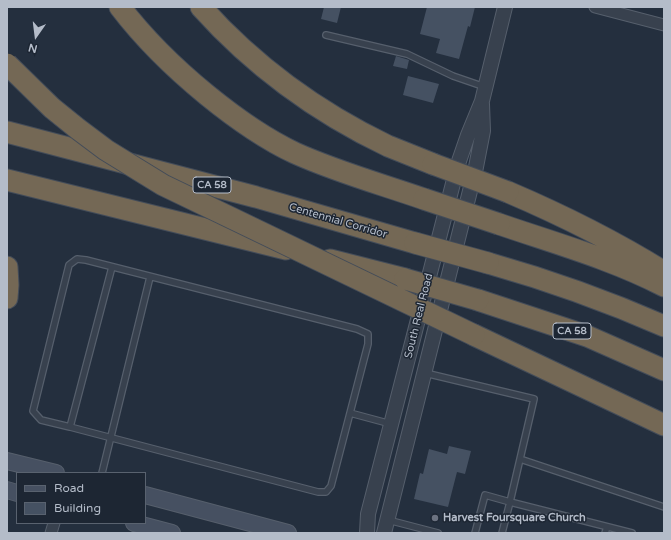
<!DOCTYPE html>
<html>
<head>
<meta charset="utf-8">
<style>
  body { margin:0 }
  #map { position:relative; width:671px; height:540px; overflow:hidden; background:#242f3e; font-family:"Varela Round",sans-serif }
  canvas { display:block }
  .frame { position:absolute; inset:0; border:8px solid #b4bcc9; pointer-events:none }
  .legend { position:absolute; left:16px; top:472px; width:130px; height:52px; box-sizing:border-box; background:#1d2633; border:1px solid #59626f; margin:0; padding:5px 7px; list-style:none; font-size:12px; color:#b4bcc9 }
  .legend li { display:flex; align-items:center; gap:8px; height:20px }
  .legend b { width:20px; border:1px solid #59626f }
  .north { position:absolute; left:16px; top:16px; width:40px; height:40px; -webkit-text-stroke:3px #1d2633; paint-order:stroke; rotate:194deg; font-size:11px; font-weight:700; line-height:16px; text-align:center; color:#b4bcc9 }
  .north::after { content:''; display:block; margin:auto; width:14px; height:18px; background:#b4bcc9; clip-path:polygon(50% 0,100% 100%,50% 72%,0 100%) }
</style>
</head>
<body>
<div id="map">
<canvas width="671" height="540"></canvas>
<div class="frame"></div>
<ul class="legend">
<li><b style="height:5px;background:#465061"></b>Road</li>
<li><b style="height:11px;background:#455162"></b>Building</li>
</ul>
<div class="north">N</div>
</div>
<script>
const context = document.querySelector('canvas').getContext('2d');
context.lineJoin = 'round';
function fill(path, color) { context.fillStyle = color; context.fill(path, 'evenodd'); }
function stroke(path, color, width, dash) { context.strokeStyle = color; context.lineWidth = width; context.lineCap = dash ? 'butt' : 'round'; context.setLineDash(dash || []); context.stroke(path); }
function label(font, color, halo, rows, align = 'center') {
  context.font = font + ' "Varela Round",sans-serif'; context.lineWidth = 3; context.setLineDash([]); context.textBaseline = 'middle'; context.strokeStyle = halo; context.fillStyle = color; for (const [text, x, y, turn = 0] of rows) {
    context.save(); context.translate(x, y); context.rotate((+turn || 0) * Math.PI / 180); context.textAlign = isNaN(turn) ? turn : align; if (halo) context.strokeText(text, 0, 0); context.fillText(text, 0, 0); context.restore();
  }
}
fill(new Path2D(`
  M 324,7 L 341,7 L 337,23 L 321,19 Z
  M 427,7 L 475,7 L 470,27 L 468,26 L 459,59 L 436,53 L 440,39 L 420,34 Z
  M 396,56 L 409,60 L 407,69 L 393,66 Z
  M 408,76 L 439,84 L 433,103 L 403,95 Z
  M 449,446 L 471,451 L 465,474 L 457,472 L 448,507 L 414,499 L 420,473 L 423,474 L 429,449 L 447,454 Z`), '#455162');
const service = new Path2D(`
  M 326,35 L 407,54 L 453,76 L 485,87
  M 112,267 L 70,427 L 41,420 L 33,411 L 69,265 L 77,259 L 86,260 L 357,329 L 368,334 L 368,344 L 350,413 L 391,424
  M 425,373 L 534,399 L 520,459 L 664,507
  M 70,427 L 318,492 L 326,492 L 331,486 L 350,413
  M 520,459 L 510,502 L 632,533
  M 102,473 L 150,277
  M 388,520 L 438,533
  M 475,533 L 485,495 L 510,502 L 502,533
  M 605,533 L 607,527`);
const minor = new Path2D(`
  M 595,7 L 664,25
  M 51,533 L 54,523`);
const tertiary = new Path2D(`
  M 367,533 L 368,514 L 458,164 L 468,135 L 482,101 L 505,7
  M 384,533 L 476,167 L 483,131 L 482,104`);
const secondary = new Path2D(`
  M 7,461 L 56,473
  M 7,490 L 17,493
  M 145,495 L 288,533
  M 134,523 L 172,533`);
const motorway = new Path2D(`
  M 120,7 C 146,41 174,68 207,95 C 234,117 263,138 295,153 C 337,172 381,184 424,199
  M 201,7 C 253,65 317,112 388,146 C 403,152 418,158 433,164
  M 7,132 L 256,197 L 415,243
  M 7,180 L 286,249
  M 508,192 C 562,215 614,241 664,272
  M 499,224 C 554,243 612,259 664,286
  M 330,260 L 405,279
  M 488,263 C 548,280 607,301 664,326
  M 7,267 L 8,285 L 7,298
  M 478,300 L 587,336 L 664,370
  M 474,335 L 664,425`);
stroke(service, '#565f6c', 8);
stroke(minor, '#565f6c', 13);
stroke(tertiary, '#565f6c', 16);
stroke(secondary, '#565f6c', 18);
stroke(motorway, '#434c59', 23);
stroke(service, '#38414e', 5.5);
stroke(minor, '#38414e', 11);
stroke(tertiary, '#38414e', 14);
stroke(secondary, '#465061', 16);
stroke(motorway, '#746855', 21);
const motorwayBridge = new Path2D(`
  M 7,64 L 52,108 L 78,129 L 106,150 L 163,185 L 474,335
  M 433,164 L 508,192
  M 424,199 L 499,224
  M 415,243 L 488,263
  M 405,279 L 478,300`);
stroke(motorwayBridge, '#434c59', 23, []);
stroke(motorwayBridge, '#746855', 21);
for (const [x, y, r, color] of [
  [435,518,4,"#6b7280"]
]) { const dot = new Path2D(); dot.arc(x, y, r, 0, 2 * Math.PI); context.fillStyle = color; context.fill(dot); stroke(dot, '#1d2633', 1.5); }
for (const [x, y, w] of [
  [212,185,38],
  [572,331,38]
]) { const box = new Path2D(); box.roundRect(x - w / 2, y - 8, w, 16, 3); context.fillStyle = '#1d2633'; context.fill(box); stroke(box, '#b4bcc9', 1); }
label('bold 10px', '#b4bcc9', null, [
  ["CA 58",212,185],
  ["CA 58",572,331]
]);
label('11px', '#b4bcc9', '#1d2633', [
  ["Centennial Corridor",338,221,16],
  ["South Real Road",419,316,-76]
]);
label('bold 11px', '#b4bcc9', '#1d2633', [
  ["Harvest Foursquare Church",443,518]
], 'left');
</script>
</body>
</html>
